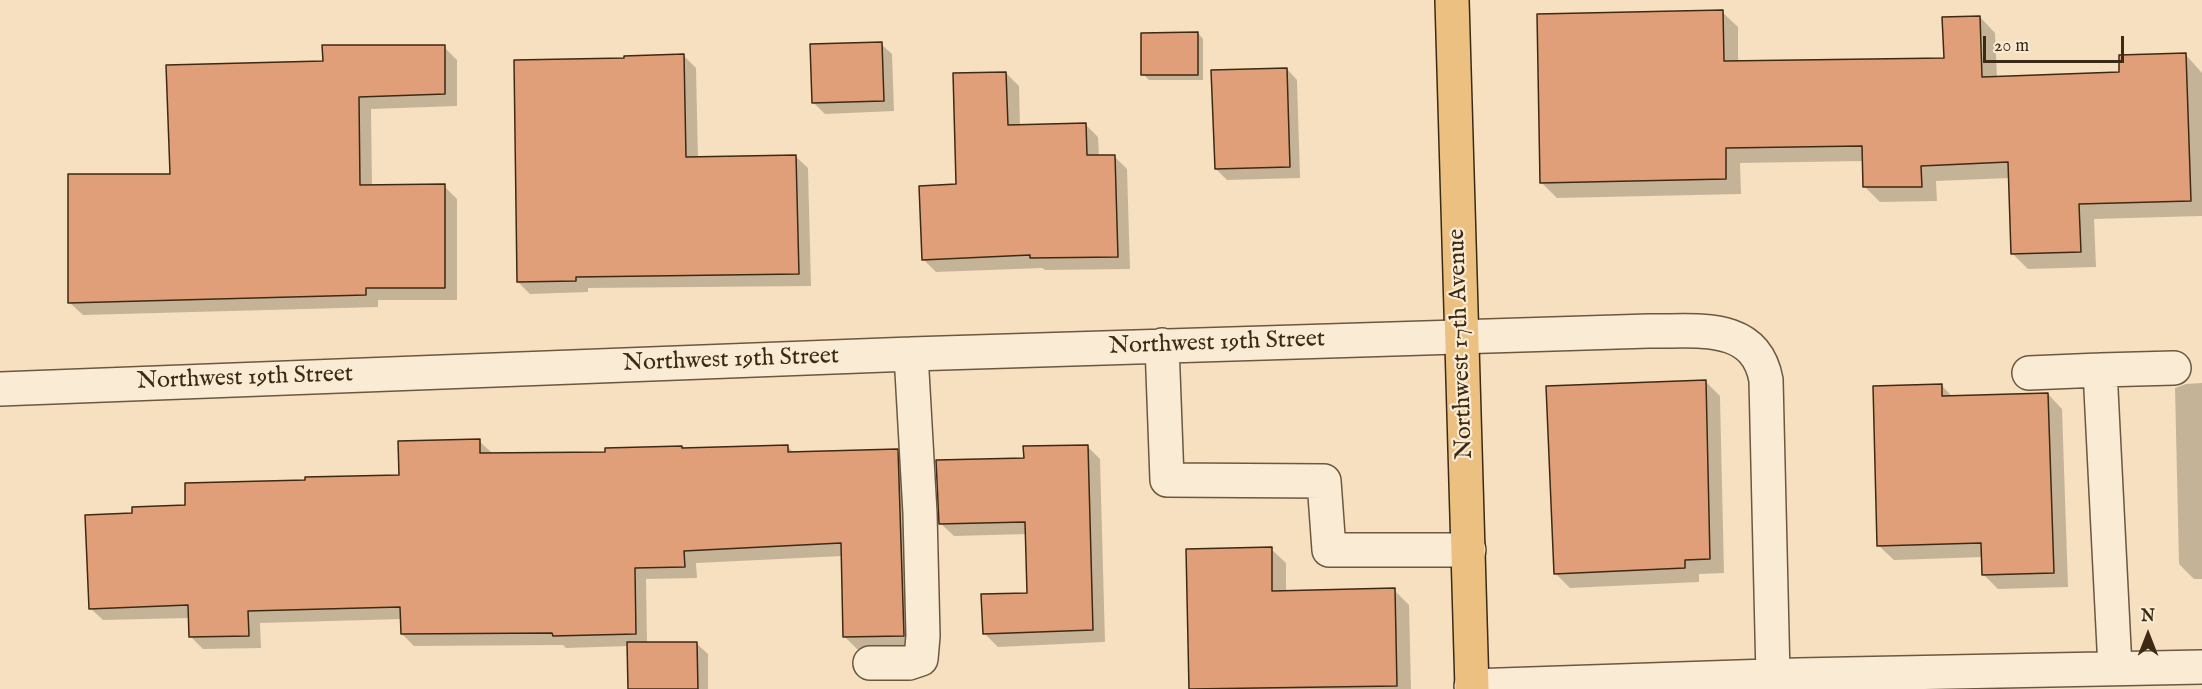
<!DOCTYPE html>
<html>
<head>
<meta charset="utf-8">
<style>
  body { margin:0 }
  #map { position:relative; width:2202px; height:689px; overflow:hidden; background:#f7e0bf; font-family:"IM FELL English",serif }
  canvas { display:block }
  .north { position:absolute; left:2118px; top:605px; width:60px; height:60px; -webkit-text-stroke:4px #faebd5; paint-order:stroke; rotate:0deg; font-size:16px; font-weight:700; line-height:24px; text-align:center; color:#3c2a14 }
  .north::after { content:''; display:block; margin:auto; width:21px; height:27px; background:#3c2a14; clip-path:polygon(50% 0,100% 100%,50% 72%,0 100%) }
  .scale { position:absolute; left:1983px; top:36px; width:141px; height:27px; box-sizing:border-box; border:3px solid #3c2a14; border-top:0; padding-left:8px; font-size:18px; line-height:21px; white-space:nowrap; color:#3c2a14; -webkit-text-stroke:4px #faebd5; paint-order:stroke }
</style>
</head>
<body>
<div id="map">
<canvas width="2202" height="689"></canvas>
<div class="north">N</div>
<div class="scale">20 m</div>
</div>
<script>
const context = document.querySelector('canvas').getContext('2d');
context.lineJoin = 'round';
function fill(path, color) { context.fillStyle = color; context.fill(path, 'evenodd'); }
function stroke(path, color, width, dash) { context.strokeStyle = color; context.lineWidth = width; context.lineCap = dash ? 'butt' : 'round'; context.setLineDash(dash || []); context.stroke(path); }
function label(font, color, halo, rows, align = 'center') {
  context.font = font + ' "IM FELL English",serif'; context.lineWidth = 4.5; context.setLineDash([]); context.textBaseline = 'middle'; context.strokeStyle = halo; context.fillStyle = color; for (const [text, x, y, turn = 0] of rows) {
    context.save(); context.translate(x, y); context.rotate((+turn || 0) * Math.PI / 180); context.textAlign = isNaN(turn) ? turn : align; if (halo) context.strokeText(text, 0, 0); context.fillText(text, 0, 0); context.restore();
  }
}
fill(new Path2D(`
  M 1722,12 L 1738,27 L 1738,63 L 1945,59 L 1980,17 L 1995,33 L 1997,78 L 2121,74 L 2185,54 L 2202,73 L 2202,216 L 2094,219 L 2096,267 L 2028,269 L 2013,254 L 2010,178 L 1936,181 L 1937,201 L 1880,202 L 1865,187 L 1864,161 L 1740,163 L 1741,194 L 1557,198 L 1542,183 Z
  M 1198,33 L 1203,39 L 1203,80 L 1149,80 L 1143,74 Z
  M 881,44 L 892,54 L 894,111 L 825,114 L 814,103 Z
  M 444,47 L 457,60 L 457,106 L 371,109 L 372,187 L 444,186 L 457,199 L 457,300 L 378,300 L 378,307 L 83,315 L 70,303 L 172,176 L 325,62 Z
  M 684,56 L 696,68 L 698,159 L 795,156 L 808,168 L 811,286 L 588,288 L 588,292 L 530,294 L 518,282 L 625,60 Z
  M 1287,69 L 1297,80 L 1300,178 L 1227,180 L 1216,169 Z
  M 1006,73 L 1019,86 L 1020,126 L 1085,124 L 1098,137 L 1099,157 L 1114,156 L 1127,169 L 1130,269 L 1045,270 L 1042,268 L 936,272 L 923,259 Z
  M 1706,382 L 1720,396 L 1724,573 L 1699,574 L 1699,582 L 1570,588 L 1555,573 Z
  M 2202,383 L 2202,579 L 2194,579 L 2179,564 L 2175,388 L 2186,384 Z
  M 1942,386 L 1953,397 L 2048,394 L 2062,409 L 2068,587 L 1998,589 L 1984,575 L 1983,557 L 1894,560 L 1879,546 Z
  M 479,441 L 492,453 L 607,453 L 787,446 L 794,453 L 897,451 L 909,463 L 916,648 L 857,649 L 845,637 L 843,556 L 696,563 L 697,578 L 646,579 L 647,644 L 697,644 L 708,654 L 708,689 L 629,689 L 629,646 L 566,648 L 563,645 L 414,646 L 402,634 L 402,619 L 260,623 L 261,648 L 203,649 L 191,637 L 190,618 L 103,620 L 90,608 L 133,514 L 400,476 Z
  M 1087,446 L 1100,459 L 1105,642 L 998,647 L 985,634 L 1029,594 L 1027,534 L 954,536 L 940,523 L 1025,459 Z
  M 1271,549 L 1286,563 L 1286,592 L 1394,590 L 1409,605 L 1411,689 L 1191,689 L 1188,550 Z`), '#0003');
const building = new Path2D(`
  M 1723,10 L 1724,61 L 1944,58 L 1942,17 L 1980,16 L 1982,77 L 2119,72 L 2119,55 L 2186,53 L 2191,201 L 2079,204 L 2081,252 L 2011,254 L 2008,162 L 1921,166 L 1922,187 L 1863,187 L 1862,146 L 1726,148 L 1726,179 L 1540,183 L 1537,14 Z
  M 1198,32 L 1198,75 L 1141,75 L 1141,33 Z
  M 882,42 L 884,101 L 812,103 L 810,44 Z
  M 322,45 L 445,45 L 445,94 L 359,97 L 360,185 L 445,184 L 445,288 L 366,288 L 366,295 L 68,303 L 68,174 L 170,174 L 166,65 L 323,61 Z
  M 684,54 L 686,157 L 796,155 L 799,274 L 576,277 L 576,281 L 517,282 L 514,60 L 624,58 L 624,56 Z
  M 1287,68 L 1290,167 L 1215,169 L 1211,70 Z
  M 1006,72 L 1008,125 L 1086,123 L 1087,155 L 1115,155 L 1118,257 L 1030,258 L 1030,255 L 922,260 L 919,186 L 956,184 L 953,73 Z
  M 1706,380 L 1710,559 L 1685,560 L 1685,568 L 1554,574 L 1546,386 Z
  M 1942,384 L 1942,396 L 2048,393 L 2054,573 L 1982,575 L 1981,543 L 1877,546 L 1873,386 Z
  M 480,439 L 480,453 L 605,452 L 605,448 L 682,446 L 682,448 L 788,445 L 788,452 L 898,449 L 904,636 L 843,637 L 841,543 L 684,551 L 685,567 L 635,568 L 636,634 L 553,636 L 552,633 L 401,634 L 400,607 L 248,611 L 249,636 L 189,637 L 188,605 L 89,609 L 85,515 L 132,513 L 132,507 L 185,505 L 185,483 L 305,480 L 305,477 L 399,475 L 398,441 Z
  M 1088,445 L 1093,630 L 983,634 L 981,594 L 1027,593 L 1025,522 L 939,524 L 936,460 L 1024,458 L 1023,446 Z
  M 1272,547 L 1272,591 L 1395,588 L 1397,686 L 1189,689 L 1186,549 Z
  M 627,642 L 697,642 L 698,689 L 628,689 Z`);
fill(building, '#e09f78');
stroke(building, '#3c2a14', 1.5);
const minor = new Path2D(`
  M 1162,345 L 1167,480 L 1324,481 L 1329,550 L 1469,550
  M 2029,373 L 2100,370
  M 0,389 L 911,354 L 1649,331 C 1696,332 1755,321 1766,380 L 1773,676
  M 870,663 L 909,663 L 921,659 L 923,636 L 920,513 L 911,354
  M 2115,668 L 2100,370 L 2174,368
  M 1471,686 L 1798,675 L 2202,667`);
const major = new Path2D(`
  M 1452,0 L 1472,689`);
stroke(minor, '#6b583f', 36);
stroke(major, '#3c2a14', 36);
stroke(minor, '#faebd5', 33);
stroke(major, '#ecc080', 33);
label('24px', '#3c2a14', '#faebd5', [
  ["Northwest 19th Street",1217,344,-2],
  ["Northwest 17th Avenue",1462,344,-92],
  ["Northwest 19th Street",731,361,-2],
  ["Northwest 19th Street",245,379,-2]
]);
</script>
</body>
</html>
